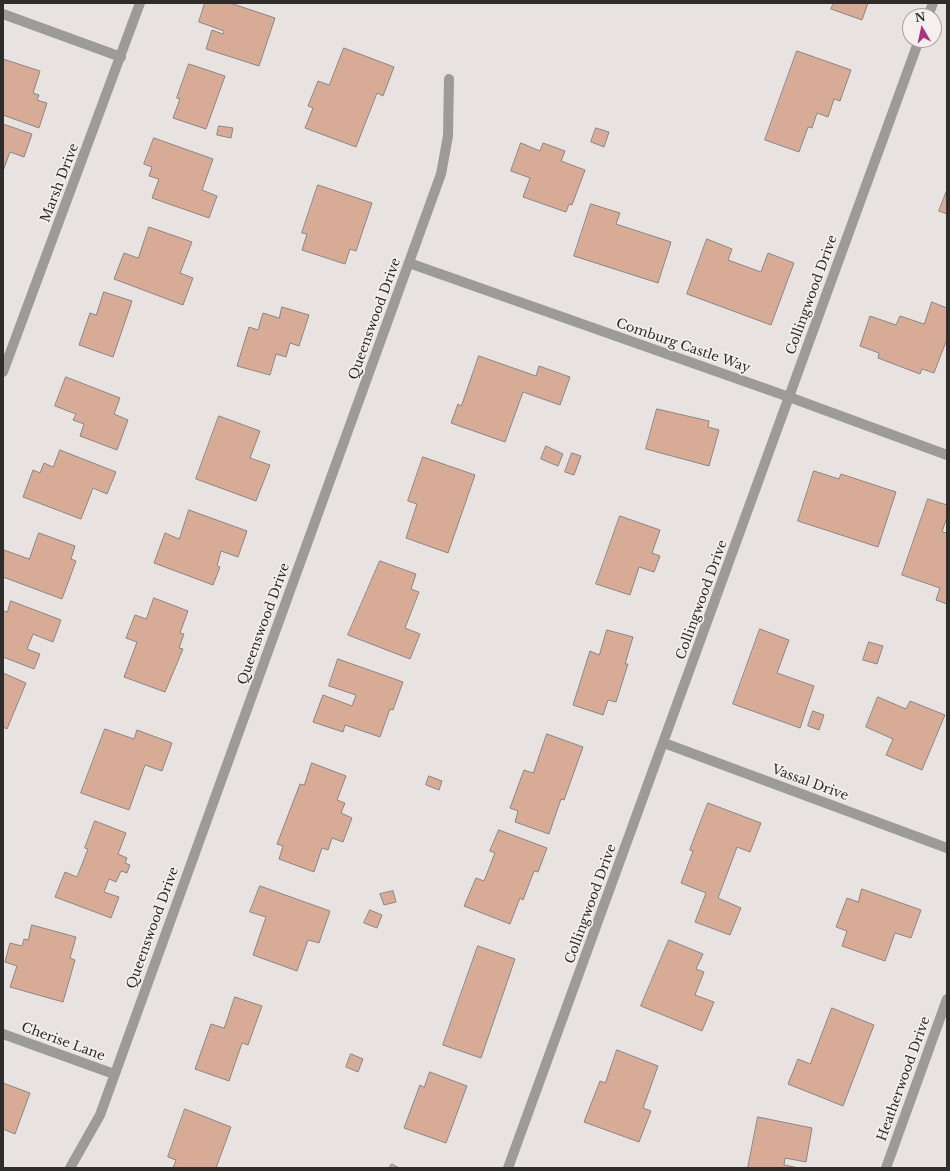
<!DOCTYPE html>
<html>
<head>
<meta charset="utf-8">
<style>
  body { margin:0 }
  #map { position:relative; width:950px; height:1171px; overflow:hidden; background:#e8e3e1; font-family:"Libre Baskerville",serif }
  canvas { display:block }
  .frame { position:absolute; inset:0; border:4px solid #2e2d2c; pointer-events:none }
  .north { position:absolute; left:902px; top:8px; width:40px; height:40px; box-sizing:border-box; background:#f5f0ee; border:1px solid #a5a2a0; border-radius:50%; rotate:351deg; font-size:11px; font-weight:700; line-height:16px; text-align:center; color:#2e2d2c }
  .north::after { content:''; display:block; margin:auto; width:14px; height:18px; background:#ad3182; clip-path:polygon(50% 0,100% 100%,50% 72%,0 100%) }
</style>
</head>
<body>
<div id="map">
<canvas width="950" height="1171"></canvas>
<div class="frame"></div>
<div class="north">N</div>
</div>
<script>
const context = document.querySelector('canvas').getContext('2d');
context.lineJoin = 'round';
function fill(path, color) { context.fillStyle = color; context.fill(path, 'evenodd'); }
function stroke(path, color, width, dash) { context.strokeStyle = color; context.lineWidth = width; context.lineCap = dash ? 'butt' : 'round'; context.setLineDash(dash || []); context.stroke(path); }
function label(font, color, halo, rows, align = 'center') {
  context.font = font + ' "Libre Baskerville",serif'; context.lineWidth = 3.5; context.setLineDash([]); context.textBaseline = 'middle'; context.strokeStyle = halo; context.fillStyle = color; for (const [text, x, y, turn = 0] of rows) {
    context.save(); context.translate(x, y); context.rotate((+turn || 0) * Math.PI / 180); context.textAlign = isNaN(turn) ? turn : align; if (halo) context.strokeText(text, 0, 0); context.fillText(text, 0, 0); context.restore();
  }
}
const building = new Path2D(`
  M 205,3 L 230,3 L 275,18 L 259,66 L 206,49 L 212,30 L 223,34 L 224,31 L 199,22 Z
  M 834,3 L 868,3 L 862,20 L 831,9 Z
  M 344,48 L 394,67 L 383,96 L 377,93 L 356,147 L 305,128 L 313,108 L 308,106 L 318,81 L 329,85 Z
  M 797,51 L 851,70 L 840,101 L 834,99 L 828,117 L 817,113 L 812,128 L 808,127 L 799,152 L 765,140 Z
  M 3,59 L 40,71 L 33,93 L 39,95 L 37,100 L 47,103 L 39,128 L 3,115 Z
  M 189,64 L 225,76 L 206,129 L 173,118 L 180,99 L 177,98 Z
  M 3,124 L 32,134 L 24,157 L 10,152 L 3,171 Z
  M 219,126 L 233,128 L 231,138 L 217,135 Z
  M 596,128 L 609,132 L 604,147 L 591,142 Z
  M 154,138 L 213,159 L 202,190 L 217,196 L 209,218 L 152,198 L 159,179 L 149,176 L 152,167 L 144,164 Z
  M 521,143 L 540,151 L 543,143 L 565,151 L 561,161 L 585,170 L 572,205 L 569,204 L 566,212 L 523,197 L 530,178 L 511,171 Z
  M 318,185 L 372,203 L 356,251 L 350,249 L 345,264 L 302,250 L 307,234 L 302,233 Z
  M 947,190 L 947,214 L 939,211 Z
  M 591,204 L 620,213 L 616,224 L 671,242 L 658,283 L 574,256 Z
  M 149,227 L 192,242 L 180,273 L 193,278 L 183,305 L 114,279 L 124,253 L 138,258 Z
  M 707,239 L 732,249 L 728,260 L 761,272 L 768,253 L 794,263 L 771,325 L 687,294 Z
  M 104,292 L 132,301 L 113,357 L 79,345 L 90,313 L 96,315 Z
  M 932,302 L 947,308 L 947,339 L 934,373 L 922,369 L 920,374 L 878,358 L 879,353 L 860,346 L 870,316 L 896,325 L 900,316 L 924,324 Z
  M 282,307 L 309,315 L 299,346 L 290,343 L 286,357 L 276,354 L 270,375 L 237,366 L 249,327 L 258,330 L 263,313 L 279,318 Z
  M 479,356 L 536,376 L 539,366 L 570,377 L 560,405 L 523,392 L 505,442 L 451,423 L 458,404 L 461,406 Z
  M 66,377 L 120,398 L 114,414 L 128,420 L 117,450 L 80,436 L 84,424 L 73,420 L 76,414 L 55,406 Z
  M 657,409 L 709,421 L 708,427 L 719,430 L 709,466 L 646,449 Z
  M 219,416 L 260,431 L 250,458 L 270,465 L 256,501 L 196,479 Z
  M 546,446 L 563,454 L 558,466 L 541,459 Z
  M 60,450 L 116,472 L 107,494 L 93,488 L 81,519 L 23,497 L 33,470 L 40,473 L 44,463 L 53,467 Z
  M 572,453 L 581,456 L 574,475 L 565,472 Z
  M 423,457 L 475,475 L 448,553 L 406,538 L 417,504 L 408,501 Z
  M 814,471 L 839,479 L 841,474 L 896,492 L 878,547 L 798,521 Z
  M 928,499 L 947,505 L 947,517 L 942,532 L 947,533 L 947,604 L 936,600 L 940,588 L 902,575 Z
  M 189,510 L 247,531 L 238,557 L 221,551 L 217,566 L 220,567 L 213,585 L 154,563 L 165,533 L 179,539 Z
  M 620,516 L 660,530 L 652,553 L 660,556 L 654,572 L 639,567 L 630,595 L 596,584 Z
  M 39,533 L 75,546 L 71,559 L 76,561 L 62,599 L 3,577 L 4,550 L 29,559 Z
  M 380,561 L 416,574 L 411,589 L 419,592 L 405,628 L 420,634 L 410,659 L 348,635 Z
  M 154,598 L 188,611 L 180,633 L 184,634 L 179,648 L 183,649 L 165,692 L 124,677 L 137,642 L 126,638 L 135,615 L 146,619 Z
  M 11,601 L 61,620 L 53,642 L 33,634 L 27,649 L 40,654 L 34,669 L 3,657 L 3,611 L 7,612 Z
  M 760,629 L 789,640 L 777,673 L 814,686 L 800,728 L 733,704 Z
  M 607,630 L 633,637 L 625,664 L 628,664 L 616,702 L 608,700 L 603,715 L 573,705 L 590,651 L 599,655 Z
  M 869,642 L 883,646 L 877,664 L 863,660 Z
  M 338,659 L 403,682 L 393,710 L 390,709 L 380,737 L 345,725 L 343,732 L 313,722 L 323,695 L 352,706 L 356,695 L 329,686 Z
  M 3,673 L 26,683 L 7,729 L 3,727 Z
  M 878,697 L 906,709 L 910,701 L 945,715 L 922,770 L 886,755 L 893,739 L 866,727 Z
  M 813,711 L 824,715 L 819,730 L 808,726 Z
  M 105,729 L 134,739 L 137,730 L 172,743 L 162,771 L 145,765 L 129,810 L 81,793 Z
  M 547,734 L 583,747 L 564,800 L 561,799 L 549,834 L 515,822 L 518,811 L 510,808 L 524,770 L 533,773 Z
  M 312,763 L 346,776 L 337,800 L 345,803 L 341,813 L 352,818 L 343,842 L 332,838 L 328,850 L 322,848 L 314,872 L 279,859 L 283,846 L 277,844 L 300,784 L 304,785 Z
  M 429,776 L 442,781 L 439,790 L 426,785 Z
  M 708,803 L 761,823 L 750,852 L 737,847 L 718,898 L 741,908 L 730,935 L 695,922 L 706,893 L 681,883 L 693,851 L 690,850 Z
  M 95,821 L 126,833 L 118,854 L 127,858 L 125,863 L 130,865 L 127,873 L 121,871 L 116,882 L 109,879 L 104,892 L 119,897 L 111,918 L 55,897 L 65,872 L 77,877 L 88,849 L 85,848 Z
  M 499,830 L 547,848 L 538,872 L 534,871 L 523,900 L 520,898 L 510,924 L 464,906 L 476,878 L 484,881 L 495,853 L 490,851 Z
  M 260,886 L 330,911 L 319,943 L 308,940 L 297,971 L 253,955 L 266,917 L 250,912 Z
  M 862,889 L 921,910 L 911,938 L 895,933 L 885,961 L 842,946 L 847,931 L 836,927 L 847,898 L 858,902 Z
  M 393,891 L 396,902 L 384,905 L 380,894 Z
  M 370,910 L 382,915 L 377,928 L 364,923 Z
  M 32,925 L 76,937 L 70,958 L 75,960 L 63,1002 L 10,987 L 17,966 L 5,962 L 10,943 L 22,946 L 24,939 L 28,940 Z
  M 669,940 L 703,954 L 696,969 L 704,972 L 695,995 L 714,1002 L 702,1031 L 641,1006 Z
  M 478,946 L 515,959 L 481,1058 L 443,1045 Z
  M 235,997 L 262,1006 L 248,1045 L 242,1043 L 229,1081 L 195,1069 L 211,1024 L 224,1028 Z
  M 832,1008 L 874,1025 L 843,1106 L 788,1084 L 798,1059 L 810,1064 Z
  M 617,1050 L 658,1066 L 643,1108 L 651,1111 L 639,1142 L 584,1122 L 600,1081 L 605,1083 Z
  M 351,1054 L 363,1059 L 358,1072 L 346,1067 Z
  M 430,1072 L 467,1086 L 446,1143 L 404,1128 L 420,1085 L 424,1087 Z
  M 3,1083 L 30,1093 L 15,1134 L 3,1129 Z
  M 185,1109 L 231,1127 L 216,1168 L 173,1168 L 176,1160 L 168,1157 Z
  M 758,1117 L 812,1128 L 806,1162 L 785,1158 L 784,1165 L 799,1168 L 748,1168 Z
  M 392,1164 L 399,1168 L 389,1168 Z`);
fill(building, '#d7ab96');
stroke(building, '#8a8684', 1);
stroke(new Path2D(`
  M 3,14 L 121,57
  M 928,16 L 933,3
  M 409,263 L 789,397 L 947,455
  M 3,372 L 140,3
  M 664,743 L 947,848
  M 3,1034 L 114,1074
  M 70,1168 L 100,1115 L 441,174 L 448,136 L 449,79
  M 508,1168 L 919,40
  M 886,1168 L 947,999`), '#9c9b99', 10);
label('13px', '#2e2d2c', '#f5f0ee', [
  ["Marsh Drive",60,183,-69],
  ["Collingwood Drive",812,295,-70],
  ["Queenswood Drive",375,319,-70],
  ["Comburg Castle Way",683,346,19],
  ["Collingwood Drive",702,600,-70],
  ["Queenswood Drive",264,624,-70],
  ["Vassal Drive",810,783,20],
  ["Collingwood Drive",591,904,-70],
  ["Queenswood Drive",153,928,-70],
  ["Cherise Lane",63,1042,20],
  ["Heatherwood Drive",904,1079,-70]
]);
</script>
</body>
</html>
